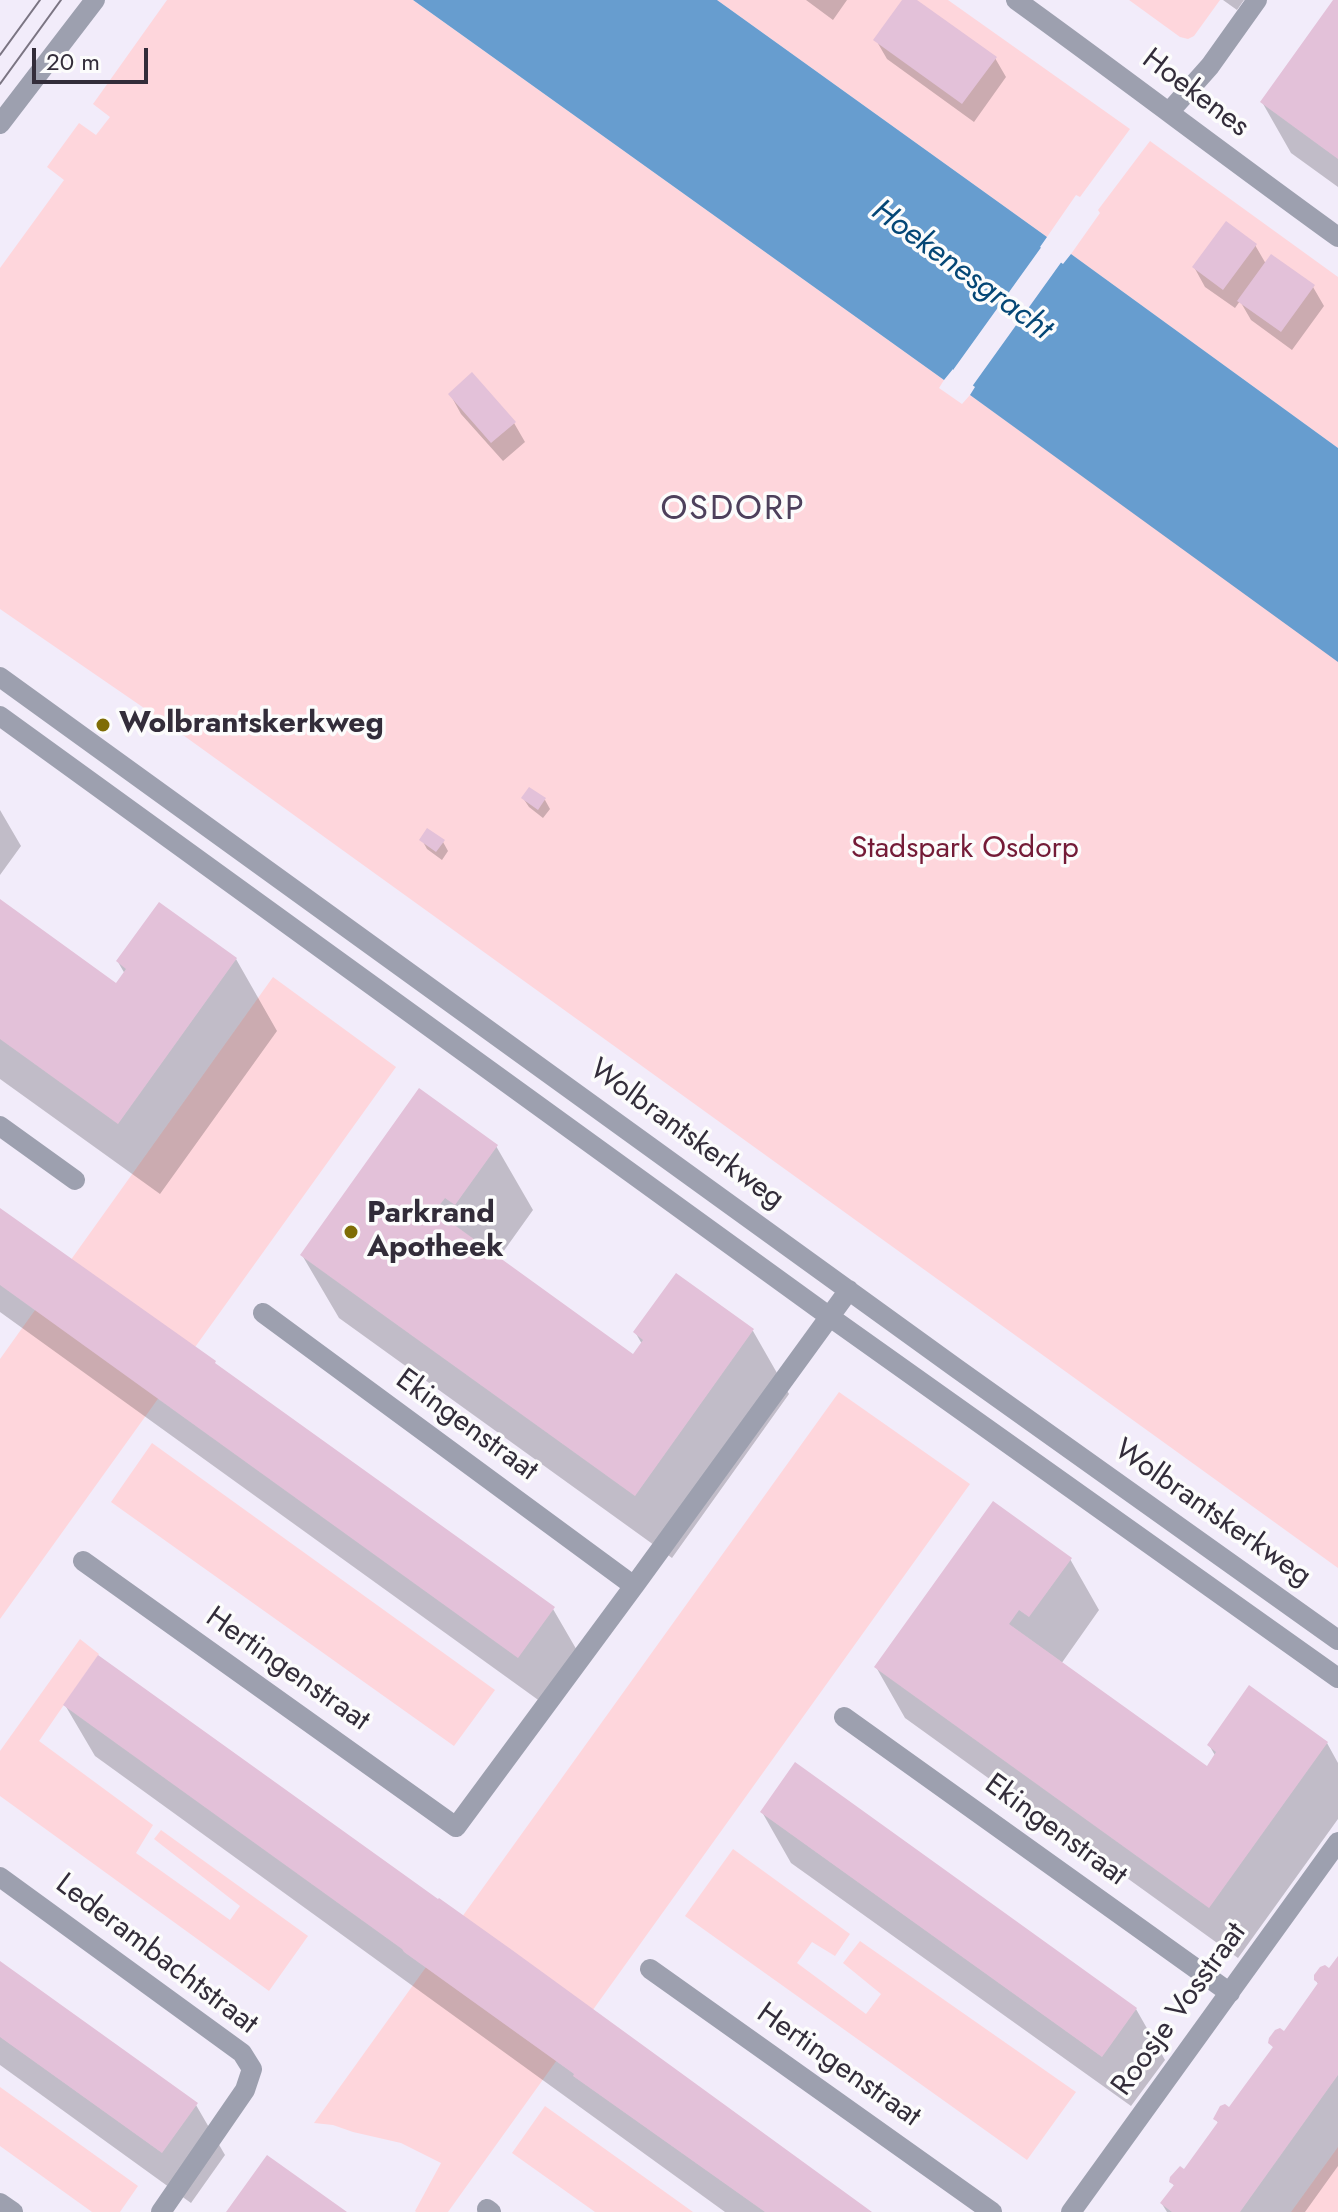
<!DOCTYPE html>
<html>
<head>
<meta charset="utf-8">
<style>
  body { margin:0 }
  #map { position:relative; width:1338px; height:2212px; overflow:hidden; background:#f2ecfa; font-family:Jost,sans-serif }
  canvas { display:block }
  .scale { position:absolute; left:32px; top:48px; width:116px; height:36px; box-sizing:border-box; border:4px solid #332d3a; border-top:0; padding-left:10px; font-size:24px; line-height:28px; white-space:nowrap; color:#332d3a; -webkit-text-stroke:6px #fcfcfc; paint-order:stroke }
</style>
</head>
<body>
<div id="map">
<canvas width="1338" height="2212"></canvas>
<div class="scale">20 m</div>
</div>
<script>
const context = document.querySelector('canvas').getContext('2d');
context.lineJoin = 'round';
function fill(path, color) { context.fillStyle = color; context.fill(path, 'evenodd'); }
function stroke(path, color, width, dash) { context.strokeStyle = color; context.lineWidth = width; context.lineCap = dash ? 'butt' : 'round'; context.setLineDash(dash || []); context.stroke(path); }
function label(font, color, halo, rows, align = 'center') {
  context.font = font + ' Jost,sans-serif'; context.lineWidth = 7; context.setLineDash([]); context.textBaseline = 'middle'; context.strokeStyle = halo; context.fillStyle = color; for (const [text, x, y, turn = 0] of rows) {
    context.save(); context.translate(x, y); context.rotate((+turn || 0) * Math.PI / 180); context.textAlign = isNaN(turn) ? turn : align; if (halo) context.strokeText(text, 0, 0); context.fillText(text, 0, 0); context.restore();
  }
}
fill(new Path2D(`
  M 167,0 L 413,0 L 944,380 L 939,388 L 962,404 L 970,395 L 1338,660 L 1338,1568 L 176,730 L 0,609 L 0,268 L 64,180 L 47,167 L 79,123 L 96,135 L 110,117 L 93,104 Z
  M 717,0 L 948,0 L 1130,129 L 1080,197 L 1076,195 L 1047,237 Z
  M 1129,0 L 1220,0 L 1194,36 L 1188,39 L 1180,37 Z
  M 1150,141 L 1338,277 L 1338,448 L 1071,254 L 1100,213 L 1098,210 Z
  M 273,977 L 396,1067 L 0,1619 L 0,1359 Z
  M 839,1392 L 970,1484 L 448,2212 L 416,2212 L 415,2211 L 441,2163 L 401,2143 L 353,2132 L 333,2125 L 314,2123 Z
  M 152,1443 L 495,1690 L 454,1746 L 111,1502 Z
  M 80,1639 L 99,1654 L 39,1741 L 153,1825 L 136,1853 L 230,1920 L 240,1906 L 154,1839 L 161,1830 L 308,1936 L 269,1991 L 0,1796 L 0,1751 Z
  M 733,1849 L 850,1934 L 835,1956 L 812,1942 L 797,1963 L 866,2014 L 881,1994 L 843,1963 L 860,1941 L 1076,2092 L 1027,2160 L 685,1916 Z
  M 0,2087 L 138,2186 L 120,2212 L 92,2212 L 0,2146 Z
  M 545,2106 L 693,2212 L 595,2212 L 512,2153 Z
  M 1338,2147 L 1338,2212 L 1291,2212 Z`), '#fed6dc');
fill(new Path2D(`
  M 413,0 L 717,0 L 1047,237 L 1040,247 L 1063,264 L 1071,254 L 1338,448 L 1338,662 L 970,395 L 975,387 L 953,371 L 953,369 L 944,380 Z`), '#679dcf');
fill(new Path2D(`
  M 1050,235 L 1045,246 L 1063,259 L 1070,250 L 966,395 L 970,388 L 952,376 L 947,383 L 943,384 Z`), '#f2ecfa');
fill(new Path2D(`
  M 806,0 L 847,0 L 833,20 Z
  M 904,0 L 914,0 L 995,58 L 1006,77 L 974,122 L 887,59 L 876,40 Z
  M 1223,0 L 1244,0 L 1237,10 Z
  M 1336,0 L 1338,0 L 1338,187 L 1291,153 L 1262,102 Z
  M 1255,245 L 1266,264 L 1313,287 L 1324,306 L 1292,350 L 1251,320 L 1240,301 L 1235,308 L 1205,287 L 1194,267 Z
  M 450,394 L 514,423 L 525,442 L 503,461 L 461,414 Z
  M 523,798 L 545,800 L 550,809 L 543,818 L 529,807 Z
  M 0,810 L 21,846 L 0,875 Z
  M 422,840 L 443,842 L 448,851 L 442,860 L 427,849 Z
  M 0,901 L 116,985 L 125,974 L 118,962 L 159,905 L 236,959 L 277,1031 L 160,1194 L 0,1079 Z
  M 496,1146 L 533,1210 L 498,1259 L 633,1357 L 642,1344 L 635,1332 L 753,1331 L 789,1394 L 672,1558 L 339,1318 L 302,1255 Z
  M 0,1210 L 553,1609 L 582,1659 L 548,1707 L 0,1312 Z
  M 1070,1559 L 1099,1610 L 1061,1664 L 1207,1769 L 1216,1757 L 1209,1745 L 1327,1743 L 1338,1763 L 1338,1819 L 1238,1958 L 905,1718 L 876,1667 Z
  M 65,1705 L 870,2212 L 725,2212 L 95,1756 Z
  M 762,1812 L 1136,2009 L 1165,2060 L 1131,2106 L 791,1863 Z
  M 1338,1960 L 1338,2166 L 1305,2212 L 1167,2212 L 1162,2204 L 1175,2187 L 1171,2181 L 1185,2172 L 1219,2125 L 1216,2119 L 1229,2110 L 1274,2049 L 1271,2043 L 1285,2034 L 1319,1986 L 1316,1980 L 1330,1971 Z
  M 0,1963 L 196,2105 L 225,2155 L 191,2203 L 0,2065 Z`), '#0003');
fill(new Path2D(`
  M 902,0 L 917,0 L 997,57 L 962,104 L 873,40 Z
  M 1333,0 L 1338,0 L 1338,159 L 1260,102 Z
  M 1226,221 L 1257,244 L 1223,290 L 1192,267 Z
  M 1271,254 L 1315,285 L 1281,332 L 1237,301 Z
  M 472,372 L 516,422 L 491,443 L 448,394 Z
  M 529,787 L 546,798 L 538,810 L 521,798 Z
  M 427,828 L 445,840 L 436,852 L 419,840 Z
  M 0,899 L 116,983 L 126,969 L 116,961 L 159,902 L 237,958 L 118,1124 L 0,1039 Z
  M 419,1088 L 498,1145 L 455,1205 L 445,1198 L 435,1211 L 633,1354 L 643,1340 L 633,1332 L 676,1273 L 754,1329 L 635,1496 L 300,1255 Z
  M 0,1208 L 216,1361 L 215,1363 L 555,1607 L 518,1658 L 0,1285 Z
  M 993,1501 L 1072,1558 L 1029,1617 L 1019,1610 L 1009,1624 L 1207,1766 L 1216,1752 L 1207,1745 L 1249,1685 L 1328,1742 L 1209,1908 L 874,1667 Z
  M 98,1655 L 438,1899 L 439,1898 L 512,1950 L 872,2212 L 765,2212 L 573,2076 L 574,2074 L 404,1952 L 402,1949 L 63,1705 Z
  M 795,1762 L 1137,2008 L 1102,2057 L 760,1812 Z
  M 1338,1956 L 1338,2075 L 1240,2212 L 1172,2212 L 1160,2203 L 1174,2185 L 1169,2182 L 1170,2177 L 1180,2166 L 1184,2169 L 1218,2122 L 1213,2119 L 1220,2106 L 1225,2104 L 1229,2107 L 1245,2085 L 1273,2047 L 1268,2043 L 1269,2038 L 1275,2030 L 1280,2028 L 1284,2031 L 1318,1983 L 1314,1980 L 1314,1975 L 1320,1967 L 1325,1965 L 1329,1968 Z
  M 0,1961 L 198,2103 L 162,2153 L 0,2037 Z
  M 267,2155 L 347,2212 L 226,2212 Z`), '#e3c1d9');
stroke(new Path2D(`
  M 1016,0 C 1124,78 1230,159 1338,237
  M 1170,111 L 1210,66 L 1257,0
  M 0,124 L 95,0
  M 0,677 L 956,1368 L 1338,1640
  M 0,716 L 830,1317 L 1338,1678
  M 0,1126 L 75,1180
  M 83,1561 L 456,1827 L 634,1586 L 263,1313
  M 634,1586 L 849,1290
  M 844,1717 L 1230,1993
  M 0,1877 L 242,2053 L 252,2069 L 245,2090 L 161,2212
  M 650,1969 L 992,2212
  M 0,2203 L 13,2212
  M 487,2209 L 491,2212
  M 1071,2212 L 1338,1842`), '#9da0af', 20);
stroke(new Path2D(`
  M 0,55 L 40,0
  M 0,84 L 61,0`), '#7b7583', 2);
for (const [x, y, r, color] of [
  [103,725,8,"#7f6c06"],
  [351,1232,8,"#7f6c06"]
]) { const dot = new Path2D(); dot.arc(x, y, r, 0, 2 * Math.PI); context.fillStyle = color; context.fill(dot); stroke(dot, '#fcfcfc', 3); }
label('30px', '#332d3a', '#fcfcfc', [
  ["Hoekenes",1195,94,37],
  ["Wolbrantskerkweg",686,1135,36],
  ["Ekingenstraat",466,1426,36],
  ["Wolbrantskerkweg",1212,1514,35],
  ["Hertingenstraat",287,1670,35],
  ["Ekingenstraat",1055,1831,36],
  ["Lederambachtstraat",156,1955,37],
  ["Roosje Vosstraat",1180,2010,-54],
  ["Hertingenstraat",838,2066,35]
]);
label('bold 30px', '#332d3a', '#fcfcfc', [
  ["Wolbrantskerkweg",119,725],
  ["Parkrand",367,1215],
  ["Apotheek",367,1249]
], 'left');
label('30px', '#741b37', '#fcfcfc', [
  ["Stadspark Osdorp",965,850]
]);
label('italic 32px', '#054776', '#fcfcfc', [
  ["Hoekenesgracht",961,271,36]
]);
context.letterSpacing = '2px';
label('34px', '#4e405c', '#fcfcfc', [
  ["OSDORP",733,511]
]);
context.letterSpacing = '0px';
</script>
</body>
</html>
